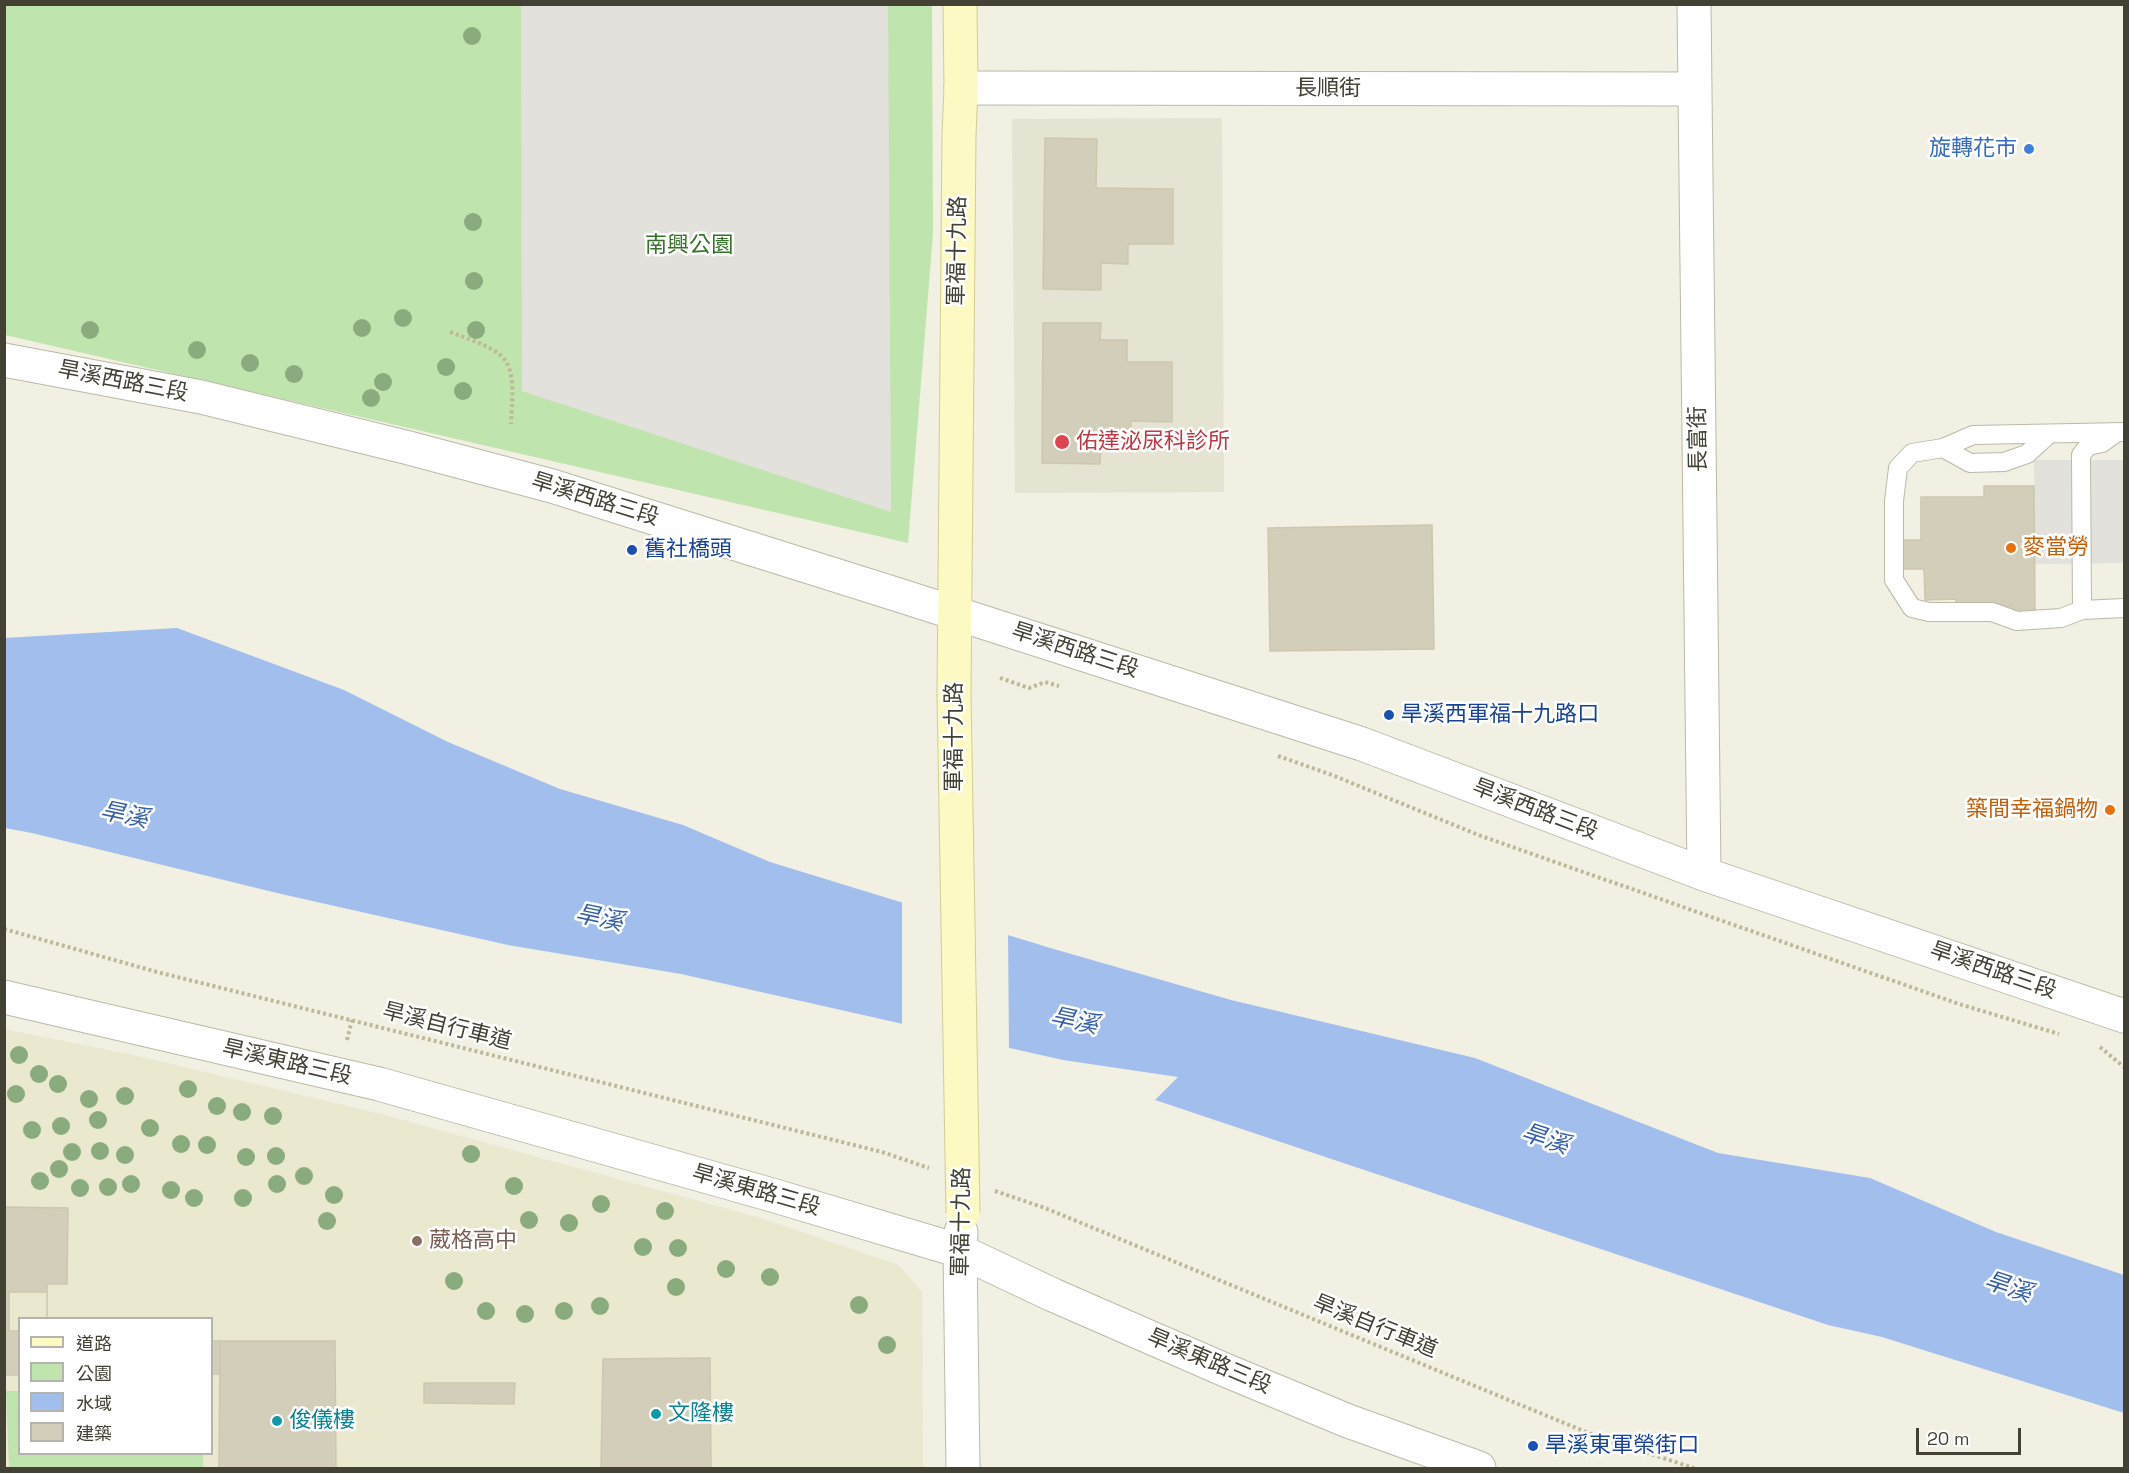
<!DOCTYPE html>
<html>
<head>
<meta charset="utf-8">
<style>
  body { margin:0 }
  #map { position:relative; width:2129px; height:1473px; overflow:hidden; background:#f1f0e3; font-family:"Space Grotesk","Noto Sans TC",sans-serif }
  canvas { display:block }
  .frame { position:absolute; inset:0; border:6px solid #434034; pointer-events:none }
  .legend { position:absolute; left:18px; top:1317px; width:195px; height:138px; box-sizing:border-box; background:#fff; border:2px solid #b4b3ae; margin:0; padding:8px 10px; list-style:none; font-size:18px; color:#434034 }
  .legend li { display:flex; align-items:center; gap:12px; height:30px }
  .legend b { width:30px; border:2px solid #b4b3ae }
  .scale { position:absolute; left:1916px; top:1428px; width:105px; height:27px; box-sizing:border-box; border:3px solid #434034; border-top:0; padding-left:8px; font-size:18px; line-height:21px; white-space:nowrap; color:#434034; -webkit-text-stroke:4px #fff; paint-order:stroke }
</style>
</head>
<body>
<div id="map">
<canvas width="2129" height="1473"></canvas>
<div class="frame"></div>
<ul class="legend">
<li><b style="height:8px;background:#fcfac2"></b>道路</li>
<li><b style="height:16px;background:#c0e4ad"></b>公園</li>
<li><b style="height:16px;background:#a1beed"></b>水域</li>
<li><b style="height:16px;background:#d2ceb9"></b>建築</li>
</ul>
<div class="scale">20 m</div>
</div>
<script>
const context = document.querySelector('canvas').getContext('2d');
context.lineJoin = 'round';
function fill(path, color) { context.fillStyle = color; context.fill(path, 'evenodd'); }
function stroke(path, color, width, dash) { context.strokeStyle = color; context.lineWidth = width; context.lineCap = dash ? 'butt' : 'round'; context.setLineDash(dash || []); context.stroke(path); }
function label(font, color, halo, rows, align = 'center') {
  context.font = font + ' "Space Grotesk","Noto Sans TC",sans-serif'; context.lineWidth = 5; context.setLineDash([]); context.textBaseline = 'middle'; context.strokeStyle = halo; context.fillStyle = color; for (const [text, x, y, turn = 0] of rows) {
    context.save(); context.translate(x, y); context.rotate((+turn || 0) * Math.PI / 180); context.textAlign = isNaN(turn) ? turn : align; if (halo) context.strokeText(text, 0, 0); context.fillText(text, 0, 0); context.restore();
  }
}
fill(new Path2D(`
  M 1222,118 L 1224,492 L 1015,493 L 1012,119 Z`), '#e5e3d2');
fill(new Path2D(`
  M 4,1029 L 133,1055 L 377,1113 L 761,1218 L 899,1265 L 922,1292 L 923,1468 L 5,1468 ZM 20,1318 L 212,1318 L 212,1454 L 20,1454 Z`), '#eae8ce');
fill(new Path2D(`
  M 5,5 L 932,5 L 933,234 L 908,543 L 5,335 Z
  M 6,1391 L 19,1391 L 20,1454 L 203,1454 L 203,1468 L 9,1468 Z`), '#c0e4ad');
fill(new Path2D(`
  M 521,5 L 888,5 L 891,512 L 522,391 Z
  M 2034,460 L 2124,460 L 2124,563 L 2035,564 Z`), '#e2e1dc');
fill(new Path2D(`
  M 177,628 L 344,690 L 448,742 L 560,789 L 683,825 L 770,862 L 1047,947 L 1231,1000 L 1475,1058 L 1718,1153 L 1870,1178 L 1996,1232 L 2124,1275 L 2124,1413 L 1882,1337 L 1828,1325 L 1155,1100 L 1178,1077 L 1063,1060 L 681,974 L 508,945 L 277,893 L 32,833 L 5,828 L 4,638 Z`), '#a1beed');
fill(new Path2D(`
  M 902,899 L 1008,932 L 1009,1051 L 902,1027 Z`), '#f1f0e3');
const building = new Path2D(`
  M 1045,138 L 1097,139 L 1096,188 L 1173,189 L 1173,244 L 1128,244 L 1128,264 L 1101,263 L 1101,290 L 1043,289 Z
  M 1043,323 L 1101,323 L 1100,340 L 1127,340 L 1127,362 L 1172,362 L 1172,422 L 1131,421 L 1131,430 L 1101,429 L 1100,464 L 1042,463 Z
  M 1984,486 L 2034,486 L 2035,615 L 2002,615 L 2002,605 L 1986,605 L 1956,616 L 1956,599 L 1925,600 L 1924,569 L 1898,569 L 1898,540 L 1921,540 L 1921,497 L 1984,497 Z
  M 1432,525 L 1434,649 L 1270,651 L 1268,528 Z
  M 4,1207 L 68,1208 L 67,1284 L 47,1284 L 47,1318 L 20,1318 L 20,1375 L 4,1375 Z
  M 9,1292 L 47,1292 L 47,1318 L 20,1318 L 20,1331 L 9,1331 Z
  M 212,1341 L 220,1341 L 220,1374 L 212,1374 Z
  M 220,1341 L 335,1341 L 336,1468 L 219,1468 Z
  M 710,1358 L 711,1468 L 601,1468 L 603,1359 Z
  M 424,1383 L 515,1383 L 514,1404 L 424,1403 Z`);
fill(building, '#d2ceb9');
stroke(building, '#cdc7ad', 1.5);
const lane = new Path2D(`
  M 2124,432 L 1973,435 L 1943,448 L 1912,453 L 1898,468 L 1894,501 L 1894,580 L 1912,608 L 1929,612 L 1992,612 L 2017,621 L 2061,618 L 2082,610 L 2124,608
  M 1943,448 L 1970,463 L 2004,462 L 2027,454 L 2049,434
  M 2082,610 L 2081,455 L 2088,446 L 2102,443 L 2116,433`);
const street = new Path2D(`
  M 1694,4 L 1704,874
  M 961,88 L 1695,89
  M 4,360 L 201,397 L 405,447 L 552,486 L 908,598 L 1362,744 L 1704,874 L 2124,1016
  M 4,997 L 379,1084 L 772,1195 L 960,1251 L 1053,1295 L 1225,1370 L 1348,1421 L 1479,1468
  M 961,1232 L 960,1251 L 963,1468`);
const secondary = new Path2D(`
  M 954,694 L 959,135 L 961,88 L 960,4`);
stroke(lane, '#bcb9a7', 20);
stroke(street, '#bcb9a7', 35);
stroke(secondary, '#d0cd95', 35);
stroke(new Path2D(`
  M 450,332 C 513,355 515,356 511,424
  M 1000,678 L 1029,688 L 1045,682 L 1059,686
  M 1278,756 L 1332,775 L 1481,836 L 1959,1004 L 2059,1034
  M 4,929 L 157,972 L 882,1152 L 929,1168
  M 347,1040 L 352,1020
  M 2100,1047 L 2124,1067
  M 995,1191 L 1045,1208 L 1598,1437 L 1694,1468`), '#bdb898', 4, [3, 3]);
stroke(lane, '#fff', 18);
stroke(street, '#fff', 33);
stroke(secondary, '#fcfac2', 33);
const secondaryBridge = new Path2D(`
  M 954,694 L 963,1213`);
stroke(secondaryBridge, '#d0cd95', 35, []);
stroke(secondaryBridge, '#fcfac2', 33);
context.fillStyle = '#8aab7d';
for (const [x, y] of [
  [472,36],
  [473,222],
  [474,281],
  [403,318],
  [362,328],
  [90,330],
  [476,330],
  [197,350],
  [250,363],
  [446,367],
  [294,374],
  [383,382],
  [463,391],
  [371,398],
  [19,1055],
  [39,1074],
  [58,1084],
  [188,1089],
  [16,1094],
  [125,1096],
  [89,1099],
  [217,1106],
  [242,1112],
  [273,1116],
  [98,1120],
  [61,1126],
  [150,1128],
  [32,1130],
  [181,1144],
  [207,1145],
  [100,1151],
  [72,1152],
  [471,1154],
  [125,1155],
  [276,1156],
  [246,1157],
  [59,1169],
  [304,1176],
  [40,1181],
  [131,1184],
  [277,1184],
  [514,1186],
  [108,1187],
  [80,1188],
  [171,1190],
  [334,1195],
  [194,1198],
  [243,1198],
  [601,1204],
  [665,1211],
  [529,1220],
  [327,1221],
  [569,1223],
  [643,1247],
  [678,1248],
  [726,1269],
  [770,1277],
  [454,1281],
  [676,1287],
  [859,1305],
  [600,1306],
  [486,1311],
  [564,1311],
  [525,1314],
  [887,1345]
]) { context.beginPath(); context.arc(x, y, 9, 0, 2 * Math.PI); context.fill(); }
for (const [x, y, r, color] of [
  [2029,149,6,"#3f7fe0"],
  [1062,442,8,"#e0444e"],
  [2011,548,6,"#e8710a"],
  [632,550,6,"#1a4fb4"],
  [1389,715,6,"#1a4fb4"],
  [2110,810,6,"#e8710a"],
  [417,1241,6,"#8d6e63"],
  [656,1414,6,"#0f9aa8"],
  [277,1421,6,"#0f9aa8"],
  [1533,1446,6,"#1a4fb4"]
]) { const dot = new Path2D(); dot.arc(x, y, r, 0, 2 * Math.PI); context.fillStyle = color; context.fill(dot); stroke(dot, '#fff', 2); }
label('22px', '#434034', '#fff', [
  ["長順街",1328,89],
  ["軍福十九路",958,251,-89],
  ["旱溪西路三段",123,382,11],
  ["長富街",1699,439,-91],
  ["旱溪西路三段",595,500,17],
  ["旱溪西路三段",1075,651,18],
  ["軍福十九路",955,737,-90],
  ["旱溪西路三段",1535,810,21],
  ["旱溪西路三段",1993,971,19],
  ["旱溪自行車道",447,1027,14],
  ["旱溪東路三段",287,1063,13],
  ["旱溪東路三段",756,1191,16],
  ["軍福十九路",962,1222,-89],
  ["旱溪自行車道",1375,1327,22],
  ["旱溪東路三段",1209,1362,23]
]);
label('22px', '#366cbe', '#fff', [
  ["旋轉花市",2017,149]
], 'right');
label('22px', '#36722a', '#fff', [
  ["南興公園",689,246]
]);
label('22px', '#be3a42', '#fff', [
  ["佑達泌尿科診所",1076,442]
], 'left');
label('22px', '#c56008', '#fff', [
  ["麥當勞",2023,548],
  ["築間幸福鍋物",2098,810,"right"]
], 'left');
label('22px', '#164399', '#fff', [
  ["舊社橋頭",644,550],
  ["旱溪西軍福十九路口",1401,715],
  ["旱溪東軍榮街口",1545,1446]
], 'left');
label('22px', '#785e54', '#fff', [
  ["葳格高中",429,1241]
], 'left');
label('22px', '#0d838f', '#fff', [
  ["文隆樓",668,1414],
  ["俊儀樓",289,1421]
], 'left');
label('italic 24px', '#325eaa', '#fff', [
  ["旱溪",124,816,12],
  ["旱溪",599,919,12],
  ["旱溪",1074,1022,12],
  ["旱溪",1545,1140,18],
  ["旱溪",2008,1288,18]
]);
</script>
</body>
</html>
